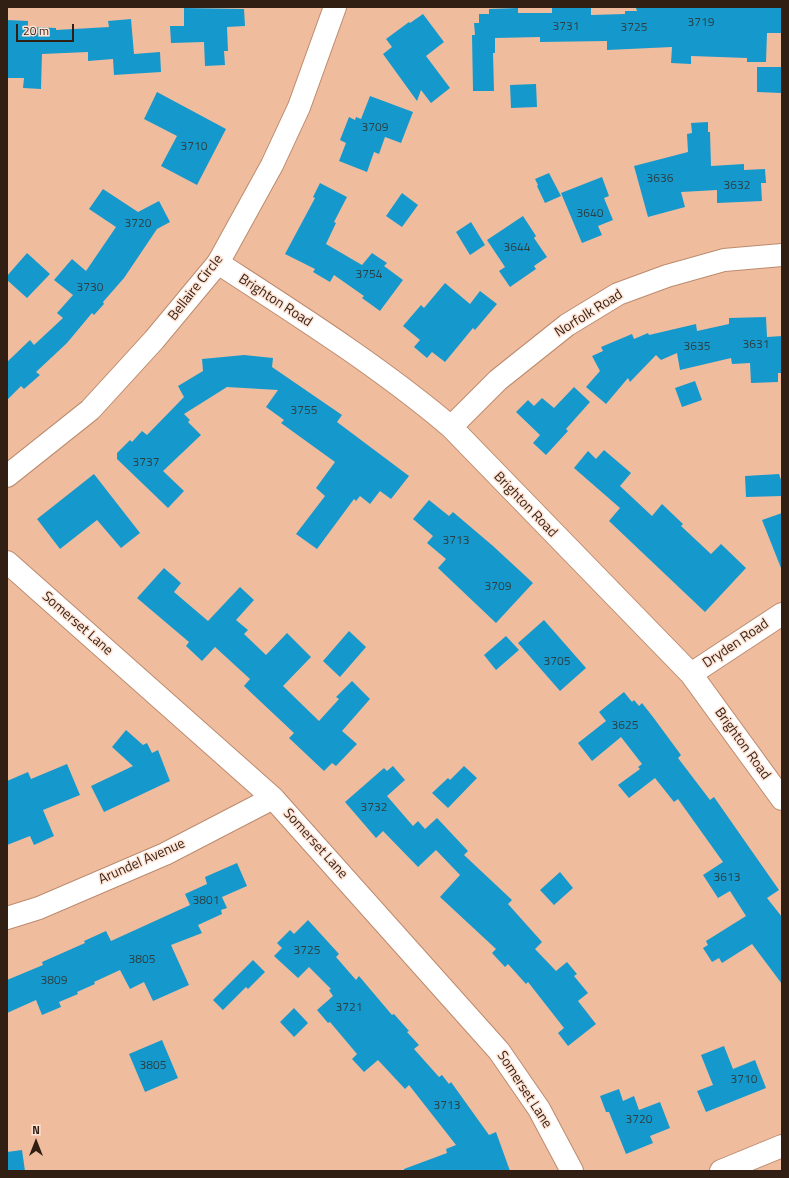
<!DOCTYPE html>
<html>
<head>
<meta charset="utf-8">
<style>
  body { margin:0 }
  #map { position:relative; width:789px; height:1178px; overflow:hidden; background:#f0bc9e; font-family:"Titillium Web",sans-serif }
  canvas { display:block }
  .frame { position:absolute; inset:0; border:8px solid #321f13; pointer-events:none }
  .north { position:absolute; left:16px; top:1122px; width:40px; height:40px; -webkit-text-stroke:3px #fee3d4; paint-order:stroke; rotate:0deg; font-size:11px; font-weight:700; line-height:16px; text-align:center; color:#321f13 }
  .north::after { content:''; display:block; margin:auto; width:14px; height:18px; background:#321f13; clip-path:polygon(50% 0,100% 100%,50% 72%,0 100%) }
  .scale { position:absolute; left:16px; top:24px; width:58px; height:18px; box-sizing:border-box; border:2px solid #321f13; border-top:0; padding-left:5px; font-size:12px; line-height:14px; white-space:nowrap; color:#321f13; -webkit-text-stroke:3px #fee3d4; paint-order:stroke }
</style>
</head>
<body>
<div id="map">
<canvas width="789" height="1178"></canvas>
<div class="frame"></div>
<div class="north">N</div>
<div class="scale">20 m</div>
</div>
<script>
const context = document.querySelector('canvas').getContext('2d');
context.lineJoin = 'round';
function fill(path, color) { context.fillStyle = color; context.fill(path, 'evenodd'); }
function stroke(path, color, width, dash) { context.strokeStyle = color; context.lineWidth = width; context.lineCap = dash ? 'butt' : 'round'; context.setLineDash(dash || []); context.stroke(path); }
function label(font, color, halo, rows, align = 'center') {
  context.font = font + ' "Titillium Web",sans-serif'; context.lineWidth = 3; context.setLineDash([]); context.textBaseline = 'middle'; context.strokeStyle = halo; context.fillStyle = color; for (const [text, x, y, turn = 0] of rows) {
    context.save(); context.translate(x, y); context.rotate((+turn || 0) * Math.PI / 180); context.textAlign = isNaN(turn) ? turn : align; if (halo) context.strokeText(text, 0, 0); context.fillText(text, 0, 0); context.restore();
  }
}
fill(new Path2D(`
  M 552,7 L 591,7 L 591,15 L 625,14 L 625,11 L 637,11 L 636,8 L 782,7 L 782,33 L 767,33 L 766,62 L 747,62 L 747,58 L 691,56 L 691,64 L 671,63 L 672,47 L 607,50 L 607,41 L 540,42 L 540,37 L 495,38 L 495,53 L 493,53 L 494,91 L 473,91 L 472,35 L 475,35 L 474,23 L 479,23 L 479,14 L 489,14 L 489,9 L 518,8 L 518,13 L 552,13 Z
  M 184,8 L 244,9 L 245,26 L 227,27 L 228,51 L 224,51 L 225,65 L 205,66 L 204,42 L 171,43 L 170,26 L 184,26 Z
  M 423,14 L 444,42 L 426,56 L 450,88 L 431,103 L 421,90 L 417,101 L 383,54 L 392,47 L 386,39 L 409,22 L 410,23 Z
  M 131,19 L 134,54 L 160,52 L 161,72 L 114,75 L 113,59 L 88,61 L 88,52 L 42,54 L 41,89 L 23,88 L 24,78 L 7,78 L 7,20 L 28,21 L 28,27 L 56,28 L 56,30 L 109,27 L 108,21 Z
  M 757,67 L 781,67 L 781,93 L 757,92 Z
  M 536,84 L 537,107 L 511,108 L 510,85 Z
  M 157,92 L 226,129 L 197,185 L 161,166 L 177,136 L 144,119 Z
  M 370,96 L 413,112 L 401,143 L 385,137 L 379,154 L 374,152 L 367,172 L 339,161 L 346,143 L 340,140 L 349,117 L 355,120 L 356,117 L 361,119 Z
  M 708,122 L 708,132 L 710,132 L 711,166 L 744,164 L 744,170 L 765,169 L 766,183 L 761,183 L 762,201 L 717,203 L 717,190 L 681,192 L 685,207 L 648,217 L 634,166 L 688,152 L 687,134 L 692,133 L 691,123 Z
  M 549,173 L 561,196 L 545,203 L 537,186 L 538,185 L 535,179 Z
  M 602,177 L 609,196 L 604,198 L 613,220 L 598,226 L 602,235 L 582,243 L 561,193 Z
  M 320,183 L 347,197 L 334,222 L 336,223 L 326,244 L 362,265 L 372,253 L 387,263 L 384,266 L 403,280 L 380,311 L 362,298 L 364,296 L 334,275 L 330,282 L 313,272 L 315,269 L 285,254 L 315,198 L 313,197 Z
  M 103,189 L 138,212 L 159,201 L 170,222 L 157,229 L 124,278 L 103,302 L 104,304 L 94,315 L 92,313 L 67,343 L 36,372 L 40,375 L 24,389 L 21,386 L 7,400 L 7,362 L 30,340 L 34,345 L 63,318 L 57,313 L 73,295 L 54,280 L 72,259 L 86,271 L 116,227 L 89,209 Z
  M 402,193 L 418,205 L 402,227 L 386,216 Z
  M 523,216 L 536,236 L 534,238 L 547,257 L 534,266 L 536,269 L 510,287 L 499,271 L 505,267 L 487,240 Z
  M 471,222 L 485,245 L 470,255 L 456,232 Z
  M 27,253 L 50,274 L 27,298 L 7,280 L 7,276 Z
  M 445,283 L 470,304 L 480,291 L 497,304 L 475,330 L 473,328 L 445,362 L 432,352 L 427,358 L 414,347 L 420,340 L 403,326 L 421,305 L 424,308 Z
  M 766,317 L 767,337 L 782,336 L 782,373 L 778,373 L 778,382 L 751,383 L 750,363 L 732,364 L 731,358 L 680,370 L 677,353 L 661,360 L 656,355 L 630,382 L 628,378 L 606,404 L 586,387 L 600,371 L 592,356 L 603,351 L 601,347 L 632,334 L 634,339 L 648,333 L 649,335 L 696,324 L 697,331 L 729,324 L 729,318 Z
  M 244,355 L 273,358 L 272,367 L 342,415 L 337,422 L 409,476 L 391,499 L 380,491 L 370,504 L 360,496 L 356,501 L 354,499 L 317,549 L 296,534 L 325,496 L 316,488 L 335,462 L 281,423 L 284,420 L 266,407 L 278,390 L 227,387 L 184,414 L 190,420 L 188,422 L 201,435 L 163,471 L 184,491 L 168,508 L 117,459 L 117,453 L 130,440 L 132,442 L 142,431 L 147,435 L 184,397 L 178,386 L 203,371 L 202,359 Z
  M 695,381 L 702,400 L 682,407 L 675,388 Z
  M 574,387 L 590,402 L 566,429 L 568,431 L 546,455 L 533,443 L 540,435 L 516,412 L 528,400 L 534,406 L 542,398 L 554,408 Z
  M 604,450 L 631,473 L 620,486 L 652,516 L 662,504 L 683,524 L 681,526 L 711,554 L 721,544 L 746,568 L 705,612 L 609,521 L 620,508 L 574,468 L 588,451 L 596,459 Z
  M 94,474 L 140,533 L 121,548 L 97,520 L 60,549 L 37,519 Z
  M 779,474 L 782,483 L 782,496 L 746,497 L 745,476 Z
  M 429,500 L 449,516 L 453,512 L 493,546 L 533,583 L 496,623 L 438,568 L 446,559 L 427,543 L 433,536 L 413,519 Z
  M 782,513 L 782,568 L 781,568 L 762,520 Z
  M 164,568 L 181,583 L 174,592 L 208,621 L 240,587 L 254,600 L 236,620 L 248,630 L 244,634 L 266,655 L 287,633 L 311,657 L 283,686 L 319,721 L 339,699 L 336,697 L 352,681 L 370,699 L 342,731 L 357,744 L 336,766 L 332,763 L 324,771 L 289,738 L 294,733 L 244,686 L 250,679 L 215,647 L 202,661 L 186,646 L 189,642 L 137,598 Z
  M 544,620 L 586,668 L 560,691 L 518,643 Z
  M 349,631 L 366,647 L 340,677 L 323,661 Z
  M 506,636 L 519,650 L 496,670 L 484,655 Z
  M 624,692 L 632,702 L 634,700 L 639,706 L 642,703 L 653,717 L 681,755 L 678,758 L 710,800 L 714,797 L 779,890 L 767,898 L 782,917 L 782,984 L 752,944 L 722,963 L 719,958 L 712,962 L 703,948 L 708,945 L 706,941 L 746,916 L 730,891 L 718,898 L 703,875 L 723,862 L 678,799 L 674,802 L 655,778 L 629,798 L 618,785 L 640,769 L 638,767 L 642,764 L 621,737 L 592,761 L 578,743 L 606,721 L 599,712 Z
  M 126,730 L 143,745 L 147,743 L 152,753 L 158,750 L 170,781 L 104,812 L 91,786 L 133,766 L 112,747 Z
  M 67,764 L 80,795 L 43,810 L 54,836 L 34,845 L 30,836 L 7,845 L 7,781 L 28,772 L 31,779 Z
  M 393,766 L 405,780 L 387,796 L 413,826 L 418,821 L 425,829 L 437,818 L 468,851 L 464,855 L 512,900 L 508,904 L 542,942 L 535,949 L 556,971 L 567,962 L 577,974 L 574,976 L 588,993 L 578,1001 L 596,1024 L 568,1046 L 558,1033 L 564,1028 L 528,982 L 526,984 L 508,964 L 505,967 L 492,953 L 496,949 L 440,897 L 460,875 L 436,850 L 418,867 L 383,831 L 376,838 L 345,802 L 384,768 L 387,771 Z
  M 464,766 L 477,778 L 448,808 L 432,793 L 448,778 L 450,780 Z
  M 237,863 L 247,886 L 222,897 L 227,908 L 221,910 L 222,914 L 198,925 L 202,933 L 171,945 L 189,985 L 153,1001 L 144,982 L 130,989 L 120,970 L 94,982 L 95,984 L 77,992 L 78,994 L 59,1002 L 61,1007 L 42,1015 L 36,1000 L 7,1013 L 7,980 L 43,965 L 42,962 L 85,943 L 84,941 L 106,931 L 111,941 L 190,905 L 185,894 L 207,884 L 205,877 Z
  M 560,872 L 573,888 L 554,905 L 540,890 Z
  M 308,920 L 339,954 L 336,957 L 356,980 L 359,976 L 392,1015 L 394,1014 L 409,1031 L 407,1032 L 419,1045 L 414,1049 L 439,1077 L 442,1075 L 449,1084 L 451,1082 L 489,1135 L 496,1132 L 510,1171 L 404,1171 L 404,1169 L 447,1153 L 446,1149 L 456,1145 L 409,1085 L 405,1089 L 378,1060 L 364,1072 L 352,1059 L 357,1054 L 330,1022 L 328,1023 L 317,1010 L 333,996 L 329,990 L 331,989 L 309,967 L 298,978 L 274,956 L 282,948 L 277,943 L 290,930 L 294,934 Z
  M 253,960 L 265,972 L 248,989 L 246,987 L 223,1010 L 213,1000 Z
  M 294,1008 L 308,1023 L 294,1037 L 280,1022 Z
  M 162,1040 L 178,1078 L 145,1092 L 129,1054 Z
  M 724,1046 L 733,1069 L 755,1060 L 766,1088 L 706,1112 L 697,1091 L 713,1085 L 701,1055 Z
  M 619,1089 L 623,1101 L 634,1096 L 639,1110 L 660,1102 L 670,1128 L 650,1136 L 653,1143 L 626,1154 L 609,1112 L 606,1112 L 600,1096 Z
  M 22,1150 L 25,1171 L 7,1171 L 7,1152 Z`), '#1599cc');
const street = new Path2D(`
  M 218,263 C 298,315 379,366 451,427 L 691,674 L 782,799
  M 451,427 L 498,380 L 567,325 L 618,294 L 667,276 L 724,260 L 782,255
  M 7,562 L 273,798 L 499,1051 L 539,1109 L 572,1171
  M 691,674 L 782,614
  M 7,918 L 39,908 L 165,854 L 273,798
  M 721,1171 L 782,1146`);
const secondary = new Path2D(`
  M 7,476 L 90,410 L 154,340 L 218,263 L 272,165 L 299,107 L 335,7`);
stroke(street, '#bc8b6e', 24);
stroke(secondary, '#bc8b6e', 24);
stroke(street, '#fff', 22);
stroke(secondary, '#fff', 22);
label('12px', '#2b3e41', null, [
  ["3719",701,23],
  ["3731",566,27],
  ["3725",634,28],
  ["3709",375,128],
  ["3710",194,147],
  ["3636",660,179],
  ["3632",737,186],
  ["3640",590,214],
  ["3720",138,224],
  ["3644",517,248],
  ["3754",369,275],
  ["3730",90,288],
  ["3631",756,345],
  ["3635",697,347],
  ["3755",304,411],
  ["3737",146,463],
  ["3713",456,541],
  ["3709",498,587],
  ["3705",557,662],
  ["3625",625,726],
  ["3732",374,808],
  ["3613",727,878],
  ["3801",206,901],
  ["3725",307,951],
  ["3805",142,960],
  ["3809",54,981],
  ["3721",349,1008],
  ["3805",153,1066],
  ["3710",744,1080],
  ["3713",447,1106],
  ["3720",639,1120]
]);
label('14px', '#321f13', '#fee3d4', [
  ["Bellaire Circle",196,288,-52],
  ["Brighton Road",275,301,33],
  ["Norfolk Road",589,314,-32],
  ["Brighton Road",525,505,46],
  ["Somerset Lane",77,624,41],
  ["Dryden Road",736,644,-34],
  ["Brighton Road",742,744,54],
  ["Somerset Lane",315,844,48],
  ["Arundel Avenue",142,862,-24],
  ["Somerset Lane",524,1090,57]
]);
</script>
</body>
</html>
